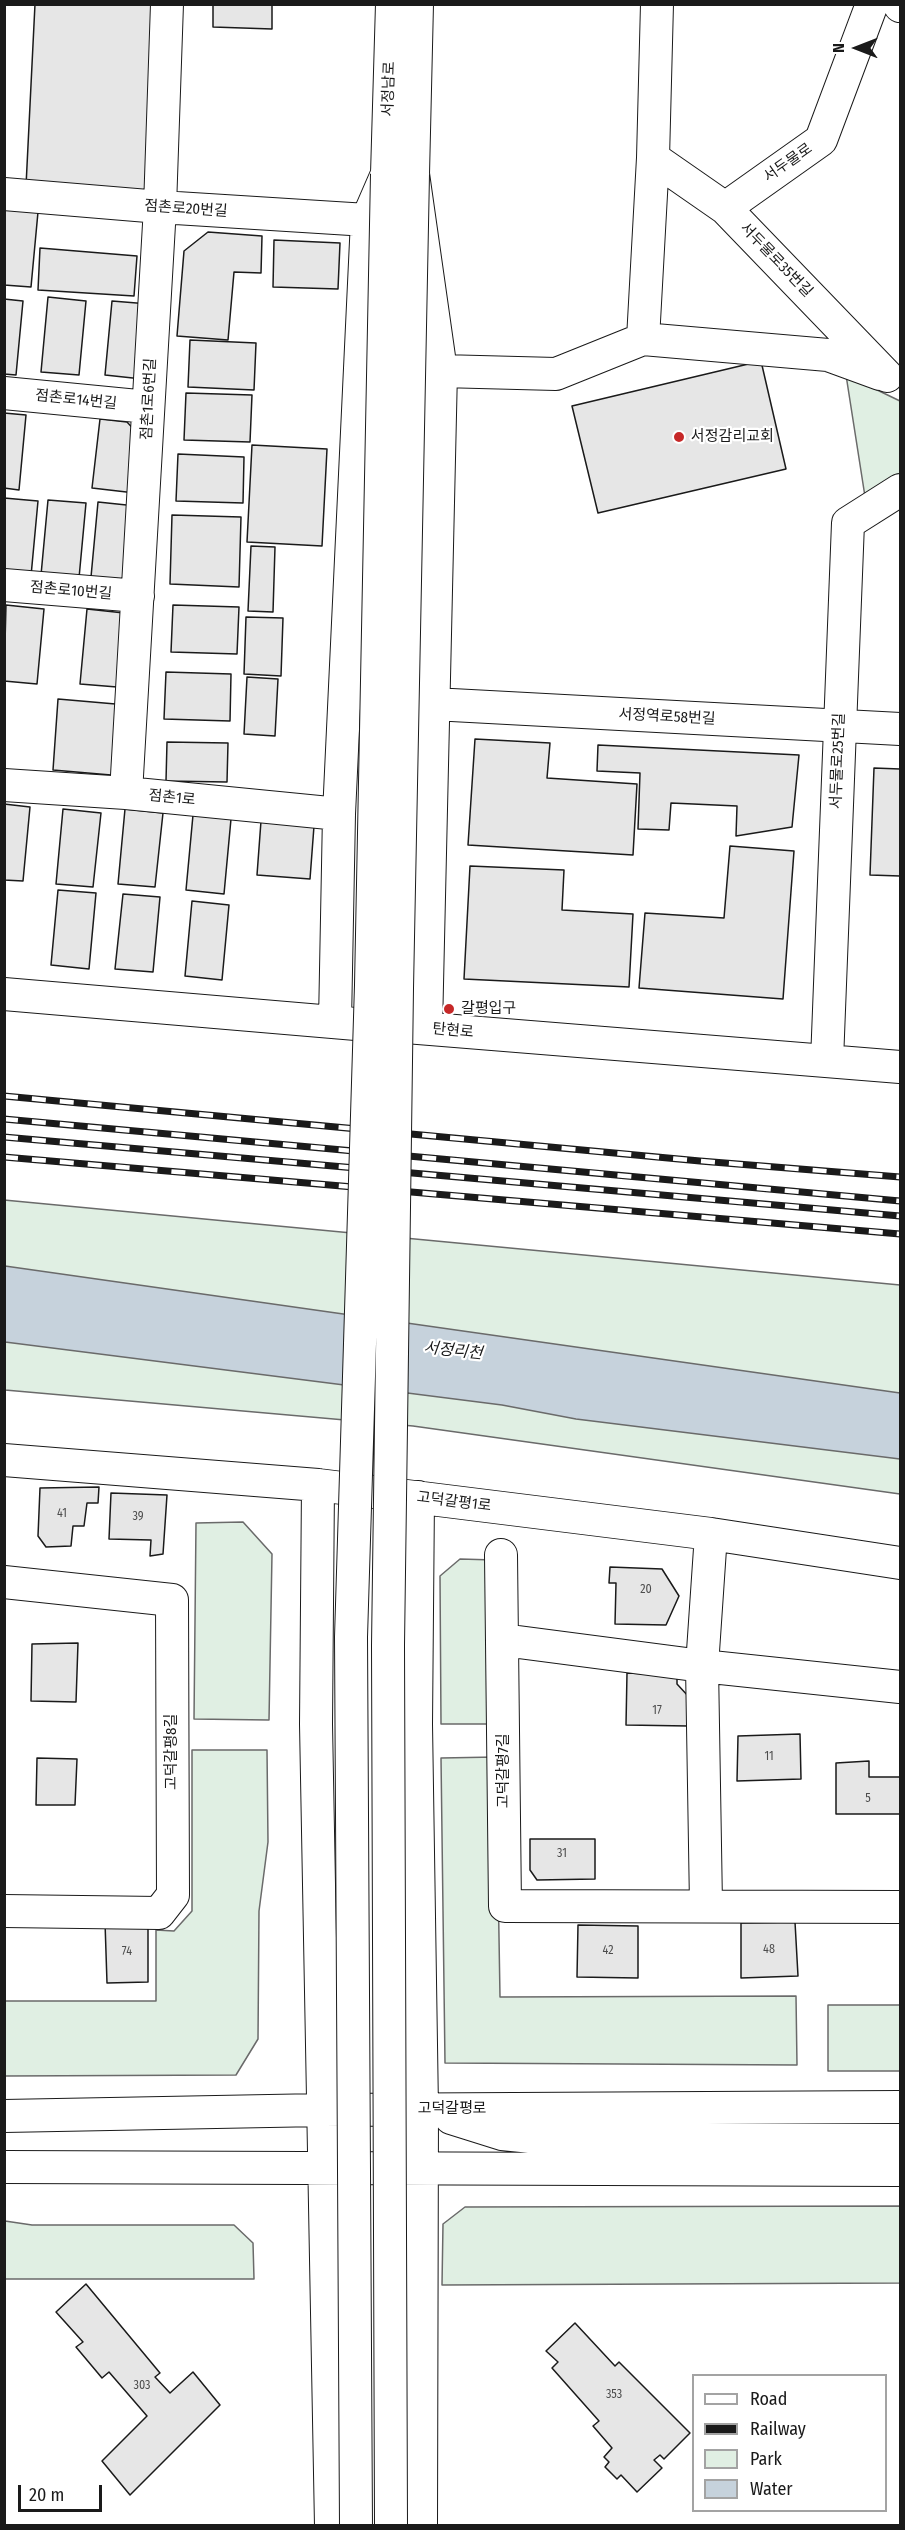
<!DOCTYPE html>
<html>
<head>
<meta charset="utf-8">
<style>
  body { margin:0 }
  #map { position:relative; width:905px; height:2530px; overflow:hidden; background:#fff; font-family:"Fira Sans Condensed",sans-serif }
  canvas { display:block }
  .frame { position:absolute; inset:0; border:6px solid #1a1a1a; pointer-events:none }
  .legend { position:absolute; left:692px; top:2374px; width:195px; height:138px; box-sizing:border-box; background:#fff; border:2px solid #a3a3a3; margin:0; padding:8px 10px; list-style:none; font-size:18px; color:#1a1a1a }
  .legend li { display:flex; align-items:center; gap:12px; height:30px }
  .legend b { width:30px; border:2px solid #a3a3a3 }
  .north { position:absolute; left:827px; top:18px; width:60px; height:60px; -webkit-text-stroke:4px #fff; paint-order:stroke; rotate:270deg; font-size:16px; font-weight:700; line-height:24px; text-align:center; color:#1a1a1a }
  .north::after { content:''; display:block; margin:auto; width:21px; height:27px; background:#1a1a1a; clip-path:polygon(50% 0,100% 100%,50% 72%,0 100%) }
  .scale { position:absolute; left:18px; top:2485px; width:84px; height:27px; box-sizing:border-box; border:3px solid #1a1a1a; border-top:0; padding-left:8px; font-size:18px; line-height:21px; white-space:nowrap; color:#1a1a1a; -webkit-text-stroke:4px #fff; paint-order:stroke }
</style>
</head>
<body>
<div id="map">
<canvas width="905" height="2530"></canvas>
<div class="frame"></div>
<ul class="legend">
<li><b style="height:8px;background:#fff"></b>Road</li>
<li><b style="height:8px;background:#1a1a1a"></b>Railway</li>
<li><b style="height:16px;background:#e0efe3"></b>Park</li>
<li><b style="height:16px;background:#c6d2dc"></b>Water</li>
</ul>
<div class="north">N</div>
<div class="scale">20 m</div>
</div>
<script>
const context = document.querySelector('canvas').getContext('2d');
context.lineJoin = 'round';
function fill(path, color) { context.fillStyle = color; context.fill(path, 'evenodd'); }
function stroke(path, color, width, dash) { context.strokeStyle = color; context.lineWidth = width; context.lineCap = dash ? 'butt' : 'round'; context.setLineDash(dash || []); context.stroke(path); }
function label(font, color, halo, rows, align = 'center') {
  context.font = font + ' "Fira Sans Condensed","Noto Sans KR",sans-serif'; context.lineWidth = 4.5; context.setLineDash([]); context.textBaseline = 'middle'; context.strokeStyle = halo; context.fillStyle = color; for (const [text, x, y, turn = 0] of rows) {
    context.save(); context.translate(x, y); context.rotate((+turn || 0) * Math.PI / 180); context.textAlign = isNaN(turn) ? turn : align; if (halo) context.strokeText(text, 0, 0); context.fillText(text, 0, 0); context.restore();
  }
}
const green = new Path2D(`
  M 846,375 L 900,401 L 900,481 L 866,503 Z
  M 4,1200 L 900,1285 L 900,1494 L 413,1426 L 5,1390 Z
  M 243,1522 L 272,1554 L 269,1720 L 194,1719 L 196,1523 Z
  M 460,1559 L 494,1560 L 497,1724 L 441,1724 L 440,1576 Z
  M 192,1750 L 267,1750 L 268,1842 L 259,1911 L 258,2039 L 236,2075 L 5,2076 L 5,2001 L 156,2001 L 156,1930 L 174,1931 L 192,1911 Z
  M 496,1757 L 500,1997 L 796,1996 L 797,2065 L 445,2063 L 441,1758 Z
  M 828,2005 L 900,2005 L 900,2071 L 828,2071 Z
  M 900,2206 L 900,2283 L 442,2285 L 443,2224 L 465,2207 Z
  M 5,2221 L 32,2225 L 234,2225 L 253,2243 L 254,2279 L 5,2279 Z`);
fill(green, '#e0efe3');
stroke(green, '#6a6a6a', 1.5);
const water = new Path2D(`
  M 5,1266 L 900,1393 L 900,1459 L 576,1419 L 502,1405 L 5,1342 Z`);
fill(water, '#c6d2dc');
stroke(water, '#6a6a6a', 1.5);
const building = new Path2D(`
  M 35,4 L 158,4 L 151,198 L 26,186 Z
  M 213,4 L 272,4 L 272,29 L 213,27 Z
  M 4,209 L 38,212 L 31,287 L 4,285 Z
  M 208,232 L 262,236 L 261,273 L 234,272 L 228,340 L 177,336 L 184,251 Z
  M 274,240 L 340,243 L 338,289 L 273,287 Z
  M 40,248 L 137,256 L 134,296 L 38,290 Z
  M 48,297 L 86,301 L 79,375 L 41,372 Z
  M 4,299 L 23,301 L 16,375 L 4,374 Z
  M 112,301 L 149,304 L 142,379 L 105,375 Z
  M 190,340 L 256,343 L 254,390 L 188,387 Z
  M 761,361 L 786,469 L 598,513 L 572,406 Z
  M 186,393 L 252,395 L 250,442 L 184,440 Z
  M 4,413 L 26,415 L 19,490 L 4,488 Z
  M 100,419 L 127,422 L 141,437 L 135,493 L 92,488 Z
  M 252,445 L 327,449 L 322,546 L 247,542 Z
  M 178,454 L 244,457 L 243,503 L 176,501 Z
  M 4,498 L 38,501 L 31,576 L 4,573 Z
  M 48,500 L 86,503 L 79,578 L 41,575 Z
  M 98,502 L 136,506 L 128,581 L 91,577 Z
  M 172,515 L 241,517 L 239,587 L 170,584 Z
  M 251,546 L 275,547 L 273,612 L 248,611 Z
  M 6,605 L 44,609 L 37,684 L 4,681 Z
  M 173,605 L 239,607 L 237,654 L 171,652 Z
  M 87,609 L 124,613 L 117,687 L 80,684 Z
  M 246,617 L 283,618 L 281,676 L 244,674 Z
  M 166,672 L 231,674 L 230,721 L 164,719 Z
  M 247,677 L 278,679 L 275,736 L 244,734 Z
  M 58,699 L 127,705 L 124,764 L 111,775 L 53,770 Z
  M 475,739 L 550,743 L 547,778 L 637,784 L 633,855 L 468,845 Z
  M 167,742 L 228,743 L 227,782 L 166,781 Z
  M 598,745 L 799,755 L 792,827 L 736,836 L 737,806 L 671,803 L 669,830 L 638,829 L 640,773 L 597,771 Z
  M 874,768 L 900,769 L 900,876 L 870,875 Z
  M 4,804 L 30,807 L 23,881 L 4,880 Z
  M 63,809 L 101,813 L 93,887 L 56,884 Z
  M 125,809 L 163,813 L 155,887 L 118,884 Z
  M 193,815 L 231,819 L 224,894 L 186,890 Z
  M 261,821 L 314,826 L 310,879 L 257,875 Z
  M 730,846 L 794,851 L 783,999 L 639,988 L 645,913 L 724,918 Z
  M 470,866 L 564,870 L 562,910 L 633,914 L 629,987 L 464,979 Z
  M 58,890 L 96,893 L 89,969 L 51,965 Z
  M 123,894 L 160,897 L 153,972 L 115,969 Z
  M 192,901 L 229,905 L 222,980 L 185,976 Z
  M 99,1487 L 98,1503 L 87,1503 L 84,1526 L 73,1526 L 71,1546 L 46,1547 L 38,1536 L 40,1488 Z
  M 111,1493 L 167,1495 L 163,1554 L 150,1556 L 151,1540 L 109,1539 Z
  M 610,1567 L 662,1569 L 679,1596 L 666,1625 L 615,1624 L 616,1583 L 609,1583 Z
  M 78,1643 L 76,1702 L 31,1701 L 32,1644 Z
  M 627,1673 L 677,1675 L 677,1684 L 689,1697 L 688,1726 L 626,1725 Z
  M 800,1734 L 801,1779 L 737,1781 L 738,1736 Z
  M 37,1758 L 77,1759 L 75,1805 L 36,1805 Z
  M 869,1761 L 869,1777 L 900,1777 L 900,1814 L 836,1814 L 836,1763 Z
  M 530,1839 L 595,1839 L 595,1879 L 537,1880 L 530,1870 Z
  M 148,1920 L 148,1982 L 107,1983 L 105,1922 Z
  M 795,1922 L 798,1976 L 741,1978 L 741,1923 Z
  M 578,1925 L 638,1926 L 638,1978 L 577,1977 Z
  M 86,2284 L 160,2373 L 155,2377 L 170,2393 L 193,2372 L 220,2405 L 130,2495 L 102,2461 L 147,2416 L 109,2372 L 102,2378 L 76,2347 L 83,2342 L 56,2312 Z
  M 575,2323 L 615,2366 L 619,2362 L 690,2433 L 664,2459 L 660,2455 L 654,2460 L 662,2468 L 637,2492 L 621,2475 L 617,2479 L 605,2467 L 609,2462 L 604,2457 L 612,2448 L 593,2426 L 599,2421 L 552,2368 L 558,2362 L 546,2351 Z`);
fill(building, '#e6e6e6');
stroke(building, '#1a1a1a', 1.5);
const minor = new Path2D(`
  M 417,4 L 413,174 L 441,371 L 426,1028
  M 899,4 L 900,6
  M 653,158 L 725,208 L 887,376
  M 4,194 L 160,207 L 367,220
  M 725,208 L 821,140 L 872,4
  M 643,339 L 828,355 L 880,374
  M 441,371 L 556,374 L 643,339 L 653,158 L 657,4
  M 4,393 L 148,407
  M 4,585 L 138,596
  M 433,704 L 900,729
  M 4,785 L 126,793 L 339,814
  M 126,793 L 160,207 L 167,4
  M 4,994 L 356,1024
  M 335,1022 L 339,814 L 367,220 L 387,174 L 392,4
  M 406,1027 L 900,1067
  M 827,1061 L 848,523 L 900,490
  M 4,1460 L 318,1485 L 711,1534 L 900,1563
  M 318,1485 L 316,1724 L 331,2526
  M 418,1497 L 416,1724 L 422,2109 L 421,2526
  M 501,1555 L 505,1906 L 900,1907
  M 4,1582 L 172,1600 L 173,1895 L 159,1913 L 4,1911
  M 503,1640 L 702,1666 L 900,1687
  M 706,1905 L 702,1666 L 711,1534
  M 4,2116 L 322,2110 L 900,2107
  M 451,2118 L 502,2134 L 562,2140 L 900,2140
  M 4,2167 L 900,2170`);
stroke(minor, '#1a1a1a', 34);
stroke(minor, '#fff', 32);
const rail = new Path2D(`
  M 4,1096 L 700,1161 L 900,1177
  M 4,1119 L 900,1201
  M 4,1137 L 900,1216
  M 4,1157 L 900,1234`);
stroke(rail, '#1a1a1a', 7);
stroke(rail, '#fff', 4.5, [14]);
const minorBridge = new Path2D(`
  M 356,2526 L 351,1637 L 371,985 L 387,174
  M 391,2526 L 388,1645 L 397,988 L 413,174`);
stroke(minorBridge, '#1a1a1a', 34, []);
stroke(minorBridge, '#fff', 32);
for (const [x, y, r, color] of [
  [679,437,6,"#c62828"],
  [449,1009,6,"#c62828"]
]) { const dot = new Path2D(); dot.arc(x, y, r, 0, 2 * Math.PI); context.fillStyle = color; context.fill(dot); stroke(dot, '#fff', 2); }
label('12px', '#4d4d4d', null, [
  ["41",62,1514],
  ["39",138,1517],
  ["20",646,1590],
  ["17",657,1711],
  ["11",769,1757],
  ["5",868,1799],
  ["31",562,1854],
  ["48",769,1950],
  ["42",608,1951],
  ["74",127,1952],
  ["303",142,2386],
  ["353",614,2395]
]);
label('15px', '#1a1a1a', '#fff', [
  ["서정남로",389,89,-88],
  ["서두물로",788,163,-35],
  ["점촌로20번길",186,209,4],
  ["서두물로35번길",776,260,46],
  ["점촌1로6번길",149,399,-87],
  ["점촌로14번길",76,400,6],
  ["점촌로10번길",71,591,5],
  ["서정역로58번길",667,717,3],
  ["서두물로25번길",838,761,-88],
  ["점촌1로",172,798,6],
  ["탄현로",453,1031,5],
  ["고덕갈평1로",454,1502,7],
  ["고덕갈평8길",172,1752,-90],
  ["고덕갈평7길",504,1771,-90],
  ["고덕갈평로",452,2109]
]);
label('15px', '#1a1a1a', '#fff', [
  ["서정감리교회",691,437],
  ["갈평입구",461,1009]
], 'left');
label('italic 16px', '#1a1a1a', '#fff', [
  ["서정리천",453,1351,6]
]);
</script>
</body>
</html>
